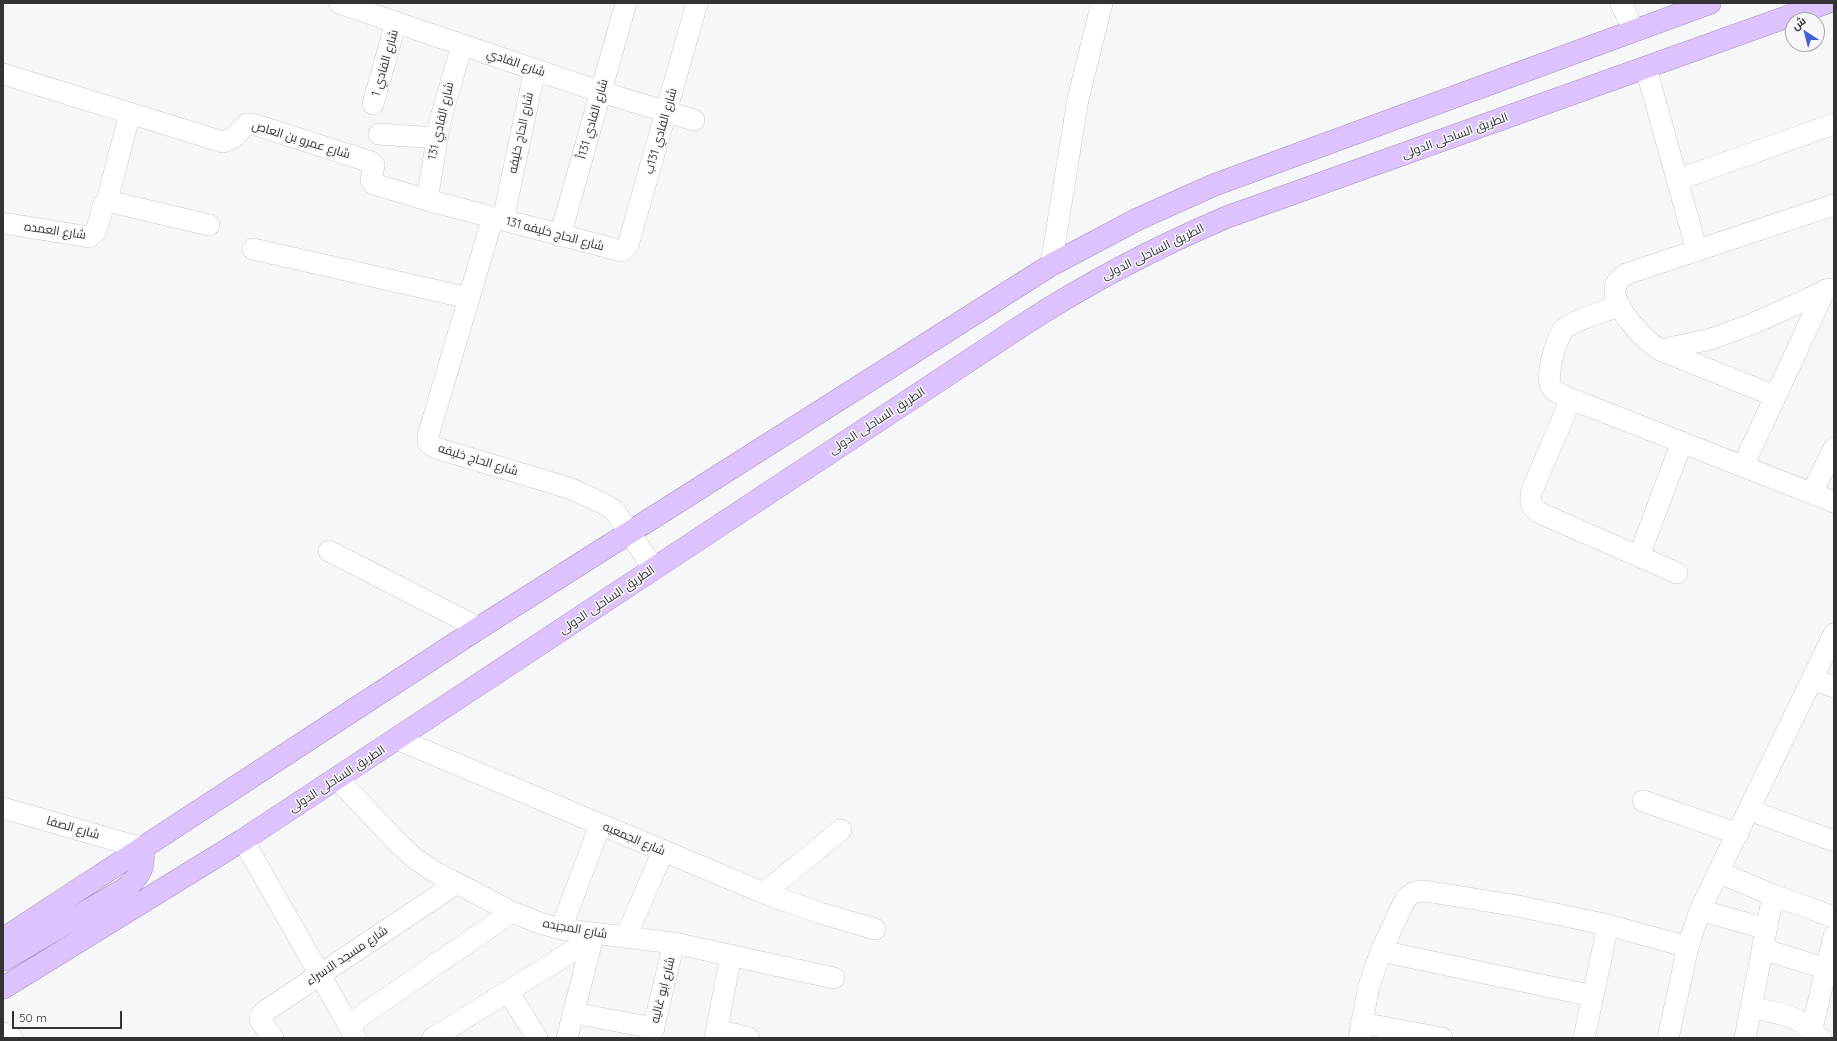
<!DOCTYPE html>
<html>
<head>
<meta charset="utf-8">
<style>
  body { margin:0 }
  #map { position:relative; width:1837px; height:1041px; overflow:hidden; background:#f7f6f9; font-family:Quicksand,Cairo,sans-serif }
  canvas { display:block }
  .frame { position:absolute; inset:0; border:4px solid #333334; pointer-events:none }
  .north { position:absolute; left:1785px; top:12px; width:40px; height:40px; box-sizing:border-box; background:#f7f6f9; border:1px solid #a9a8aa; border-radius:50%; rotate:324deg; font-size:11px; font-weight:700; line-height:16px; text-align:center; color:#333334 }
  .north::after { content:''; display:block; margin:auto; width:14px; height:18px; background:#4361d4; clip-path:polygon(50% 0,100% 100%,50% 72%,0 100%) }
  .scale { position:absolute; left:12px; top:1011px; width:110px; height:18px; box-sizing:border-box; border:2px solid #333334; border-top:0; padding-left:5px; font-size:12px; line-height:14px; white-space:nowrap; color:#333334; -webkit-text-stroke:3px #f7f6f9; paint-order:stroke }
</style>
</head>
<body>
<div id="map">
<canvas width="1837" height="1041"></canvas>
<div class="frame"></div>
<div class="north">ش</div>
<div class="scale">50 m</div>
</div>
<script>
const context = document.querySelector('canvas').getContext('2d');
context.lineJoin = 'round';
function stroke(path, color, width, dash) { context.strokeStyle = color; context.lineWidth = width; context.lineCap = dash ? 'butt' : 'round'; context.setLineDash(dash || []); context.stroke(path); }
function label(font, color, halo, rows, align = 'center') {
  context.font = font + ' Quicksand,Cairo,sans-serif'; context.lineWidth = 3; context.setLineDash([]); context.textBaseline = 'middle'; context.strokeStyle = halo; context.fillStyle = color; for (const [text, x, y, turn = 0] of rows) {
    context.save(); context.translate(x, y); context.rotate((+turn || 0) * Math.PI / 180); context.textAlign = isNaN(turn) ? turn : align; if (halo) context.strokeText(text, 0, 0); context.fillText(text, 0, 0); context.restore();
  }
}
const minor = new Path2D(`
  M 339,3 L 601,92 L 694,120
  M 1621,3 L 1634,31
  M 1646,68 L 1697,251
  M 3,74 L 223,142 L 233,138 L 247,124 L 256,125 L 371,162 L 374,165 L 371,180 L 374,184 L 427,200 L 622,251 L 628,245 L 697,3
  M 373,104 L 396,22
  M 379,134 L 436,138
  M 1677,180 L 1834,124
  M 427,200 L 440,121 L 462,45
  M 107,201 L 209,225
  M 493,217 L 428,436 L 428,442 L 436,448 L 569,488 L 600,502 L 614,510 L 654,569
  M 503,220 L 535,69
  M 3,223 L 89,237 L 96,231 L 104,204 L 107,201 L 130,113
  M 560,236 L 626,3
  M 253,249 L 469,298
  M 1051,265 L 1078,99 L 1102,3
  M 1620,306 C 1604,312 1579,318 1565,328 C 1557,335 1545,376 1551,386 C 1555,393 1564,396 1571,399 L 1834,502
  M 1660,350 L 1711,339 L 1752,324 L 1830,289
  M 1775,396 L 1660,350 C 1645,341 1612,307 1615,288 C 1616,281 1621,278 1626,274 L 1834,205
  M 1571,399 L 1532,490 C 1529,502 1531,508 1542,514 L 1677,573
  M 1743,466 L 1825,290
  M 1812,493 L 1834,448
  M 329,551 L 479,628
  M 1639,556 L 1682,442
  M 1812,679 L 1834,687
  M 397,739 L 764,893 L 820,913 L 875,929
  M 338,779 L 395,840 L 414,858 L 435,872 L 512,912 L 540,923 L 561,929 L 674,943 L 834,978
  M 1643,801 L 1738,834
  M 3,808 L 142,848
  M 1749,810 L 1834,841
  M 243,840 L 356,1038
  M 1720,873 L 1773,895 L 1834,917
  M 764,893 L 841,830
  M 1700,910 L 1766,929
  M 561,929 L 600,825
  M 626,937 L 663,851
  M 1762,949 L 1834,971
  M 1381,951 L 1593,996
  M 508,991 L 537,1038
  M 1751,1007 C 1766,1011 1785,1013 1799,1021 C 1807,1026 1812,1034 1821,1038
  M 573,1013 L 654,1028
  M 1361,1023 L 1442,1038
  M 348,1025 L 512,912
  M 717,1030 L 749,1038
  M 3,1033 L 12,1038
  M 1811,1033 L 1834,936
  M 273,1038 L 260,1020 L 260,1017 L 264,1012 L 457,883
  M 433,1038 L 592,939
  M 567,1038 L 594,933
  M 651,1038 L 674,943
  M 715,1038 L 731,955
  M 1359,1038 L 1369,986 L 1381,951 L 1406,898 L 1415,892 L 1425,891 L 1518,906 L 1608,925 L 1688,947
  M 1584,1038 L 1608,925
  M 1668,1038 L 1688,947 L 1700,910 L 1834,634
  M 1745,1038 L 1773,895`);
const highway = new Path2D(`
  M 3,939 L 479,628 L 1051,265 L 1138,219 L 1214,185 L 1710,3
  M 3,960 L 123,890 C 138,879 146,868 142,848
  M 3,988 L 243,840 L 1023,325 C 1089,282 1154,248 1227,217 L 1826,3`);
stroke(minor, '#cac8cb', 22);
stroke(highway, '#a291b7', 23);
stroke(minor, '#fff', 21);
stroke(highway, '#ddc3fe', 22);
label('12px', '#333334', '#f7f6f9', [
  ["شارع الفادي 1",385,63,-74],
  ["شارع الفادي",516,63,19],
  ["شارع الفادي 131أ",593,119,-74],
  ["شارع الفادي 131",441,121,-77],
  ["شارع الفادي 131ب",661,131,-74],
  ["شارع الحاج خليفه",521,133,-78],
  ["الطريق الساحلى الدولى",1455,136,-20],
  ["شارع عمرو بن العاص",301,140,17],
  ["شارع العمده",55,231,8],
  ["شارع الحاج خليفه 131",555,234,15],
  ["الطريق الساحلى الدولى",1153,252,-26],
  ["الطريق الساحلى الدولى",877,421,-33],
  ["شارع الحاج خليفه",478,460,17],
  ["الطريق الساحلى الدولى",607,600,-34],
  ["الطريق الساحلى الدولى",337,779,-33],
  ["شارع الصفا",73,828,16],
  ["شارع الجمعيه",634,839,23],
  ["شارع المجيده",575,929,10],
  ["شارع مسجد الاسراء",347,956,-34],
  ["شارع ابو غاليه",663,990,-76]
]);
</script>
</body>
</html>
